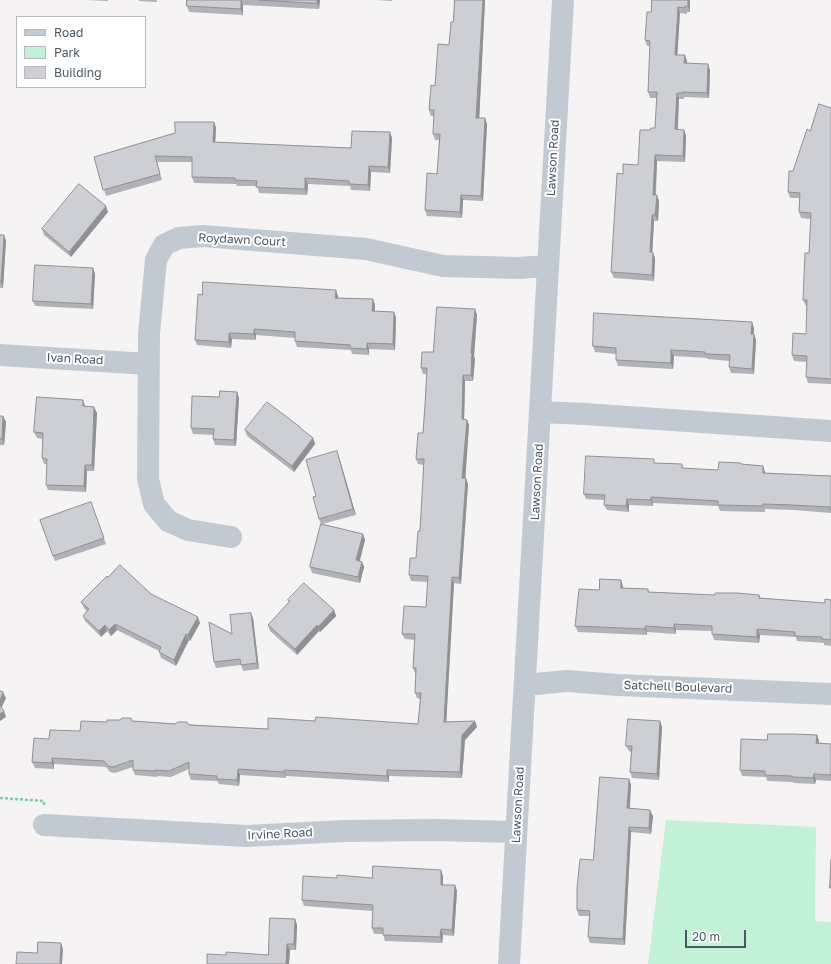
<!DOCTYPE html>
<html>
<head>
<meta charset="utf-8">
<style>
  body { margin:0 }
  #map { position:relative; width:831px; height:964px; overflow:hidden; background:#f5f3f3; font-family:"Golos Text",sans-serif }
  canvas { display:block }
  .legend { position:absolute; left:16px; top:16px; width:130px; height:72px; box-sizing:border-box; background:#fff; border:1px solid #b7bbc0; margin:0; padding:5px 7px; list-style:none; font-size:12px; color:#4a5661 }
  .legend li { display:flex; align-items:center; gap:8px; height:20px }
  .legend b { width:20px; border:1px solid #b7bbc0 }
  .scale { position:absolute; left:685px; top:930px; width:61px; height:18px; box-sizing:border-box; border:2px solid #4a5661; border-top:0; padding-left:5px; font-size:12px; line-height:14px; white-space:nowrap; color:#4a5661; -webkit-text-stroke:3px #fff; paint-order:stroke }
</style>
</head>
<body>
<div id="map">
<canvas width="831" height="964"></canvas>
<ul class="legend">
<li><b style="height:5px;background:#c1cad2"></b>Road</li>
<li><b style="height:11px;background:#c3f1d5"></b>Park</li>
<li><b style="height:11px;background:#cdcfd5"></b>Building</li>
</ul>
<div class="scale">20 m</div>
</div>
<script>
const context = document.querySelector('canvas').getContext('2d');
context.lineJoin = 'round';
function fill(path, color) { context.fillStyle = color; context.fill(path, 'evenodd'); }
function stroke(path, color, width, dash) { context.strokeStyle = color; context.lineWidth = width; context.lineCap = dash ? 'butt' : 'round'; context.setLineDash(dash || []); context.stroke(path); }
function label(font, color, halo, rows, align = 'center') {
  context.font = font + ' "Golos Text",sans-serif'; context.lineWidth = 4; context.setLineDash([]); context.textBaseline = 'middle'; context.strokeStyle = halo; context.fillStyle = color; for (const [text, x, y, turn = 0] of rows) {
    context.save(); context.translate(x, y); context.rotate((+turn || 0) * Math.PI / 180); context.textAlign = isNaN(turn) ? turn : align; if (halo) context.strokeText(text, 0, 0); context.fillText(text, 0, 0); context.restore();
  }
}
fill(new Path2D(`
  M 666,820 L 816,827 L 815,921 L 831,922 L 831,964 L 648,964 Z`), '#c3f1d5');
stroke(new Path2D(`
  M 0,798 L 44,801 L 44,805`), '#7ad0a6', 2.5, [3, 2]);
stroke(new Path2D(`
  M 0,355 L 149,364
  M 540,412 L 585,414 L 831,431
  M 231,537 L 188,530 L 168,521 L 154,504 L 148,479 L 149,334 L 156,260 L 164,245 L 179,238 L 203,236 L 366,249 L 443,266 L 518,268 L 547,266
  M 525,685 L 567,681 L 618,685 L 831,694
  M 44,825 L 247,836 L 344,831 L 434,830 L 516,832
  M 509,964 L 563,0`), '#c1cad2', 22);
fill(new Path2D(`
  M 85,0 L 108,0 L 108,1 Z
  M 139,0 L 157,0 L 157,2 L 139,1 Z
  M 187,0 L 320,0 L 319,9 L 243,5 L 243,15 L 189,12 L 187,6 Z
  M 375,0 L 392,0 L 392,1 Z
  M 455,0 L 485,0 L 479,118 L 485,118 L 487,124 L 483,201 L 463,200 L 462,218 L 427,216 L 425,210 L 437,174 L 439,140 L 435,140 L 433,134 L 434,116 L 431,116 L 429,110 L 435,86 L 449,45 L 453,22 Z
  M 690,0 L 690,12 L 687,12 L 687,14 L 680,13 L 677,55 L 687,61 L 687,63 L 710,70 L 709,98 L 684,97 L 684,99 L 679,99 L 678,130 L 684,130 L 686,136 L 685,162 L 657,161 L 656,195 L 659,201 L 658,221 L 654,221 L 652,252 L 653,253 L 655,258 L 654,281 L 614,278 L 611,272 L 623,174 L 638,165 L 650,130 L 655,128 L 657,98 L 650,98 L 648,92 L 650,46 L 647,46 L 645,40 L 651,12 Z
  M 831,108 L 831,384 L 808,383 L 806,377 L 807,362 L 794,361 L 792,355 L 806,334 L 807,306 L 806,306 L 803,300 L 809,253 L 811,219 L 801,218 L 799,212 L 800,198 L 790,198 L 788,192 L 793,171 L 810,131 Z
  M 214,122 L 216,128 L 215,142 L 351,148 L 390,132 L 392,138 L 390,173 L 371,172 L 370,191 L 351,190 L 350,186 L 308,184 L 307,195 L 259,193 L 257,186 L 237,186 L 236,184 L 194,183 L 192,177 L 192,162 L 157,162 L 162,180 L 106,196 L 94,157 Z
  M 108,212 L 71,257 L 44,235 L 42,229 Z
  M 0,235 L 4,235 L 6,241 L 3,288 L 0,288 Z
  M 93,268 L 95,274 L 93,309 L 35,306 L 33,301 Z
  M 338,296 L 338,298 L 373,299 L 375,305 L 375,311 L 394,312 L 396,318 L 395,350 L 369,349 L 369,355 L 352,354 L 351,350 L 297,347 L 295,341 L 295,338 L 256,335 L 256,340 L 232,339 L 231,348 L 197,345 L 195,340 Z
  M 477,315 L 474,356 L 475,359 L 473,381 L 465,381 L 464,419 L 467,420 L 469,425 L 465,478 L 468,484 L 461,584 L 454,583 L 446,722 L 475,721 L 477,727 L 465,740 L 462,778 L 389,776 L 389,782 L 286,776 L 286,778 L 240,775 L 239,786 L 219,784 L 217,781 L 191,780 L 189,774 L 189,769 L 171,777 L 157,776 L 157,777 L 135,775 L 133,770 L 133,767 L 115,773 L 110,772 L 106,767 L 54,764 L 54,769 L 35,768 L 32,762 L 49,739 L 80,731 L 107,722 L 132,721 L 268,729 L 315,721 L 418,724 L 420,699 L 417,698 L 415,693 L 416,673 L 415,673 L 413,668 L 415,640 L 405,639 L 402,634 L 426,607 L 428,582 L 411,581 L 409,575 L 416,558 L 420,531 L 424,465 L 418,464 L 416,459 L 423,433 L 425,405 L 427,374 L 423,374 L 421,368 L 433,352 Z
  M 754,328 L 754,334 L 756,340 L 754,374 L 731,373 L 729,367 L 730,361 L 707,359 L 707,358 L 674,356 L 673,369 L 618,366 L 616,360 L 616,354 L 595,352 L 593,346 Z
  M 239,398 L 236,446 L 215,445 L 213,439 L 214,435 L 193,434 L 191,428 Z
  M 85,406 L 94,407 L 97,413 L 94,471 L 87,471 L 86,492 L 48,490 L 46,485 L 47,464 L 44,464 L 42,458 L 43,439 L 37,438 L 34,432 Z
  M 0,416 L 3,416 L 6,422 L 4,445 L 0,445 Z
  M 300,428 L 313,438 L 315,444 L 294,472 L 247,436 L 245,430 Z
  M 339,457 L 356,515 L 322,524 L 363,534 L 365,540 L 360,561 L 362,562 L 364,567 L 360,583 L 312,573 L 310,567 L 321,524 L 319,519 L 316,496 Z
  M 656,463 L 682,464 L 683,468 L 718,470 L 741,463 L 742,465 L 763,466 L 765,473 L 831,476 L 831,513 L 794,510 L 765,509 L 765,512 L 720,511 L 718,506 L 653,503 L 653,506 L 629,505 L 629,512 L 607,510 L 604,505 L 605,500 L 586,499 L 584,494 Z
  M 91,502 L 106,544 L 55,561 L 40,520 Z
  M 108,577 L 151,594 L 200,623 L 190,641 L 189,640 L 176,666 L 161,658 L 159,652 L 159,651 L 117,630 L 111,636 L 107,631 L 101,637 L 85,621 L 83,616 L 87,611 L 84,608 L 81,602 Z
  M 623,586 L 623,588 L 648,589 L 649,592 L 715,595 L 759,595 L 761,598 L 825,603 L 831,600 L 831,646 L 824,645 L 824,643 L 797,641 L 796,637 L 760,635 L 759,643 L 714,640 L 712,634 L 712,631 L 676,630 L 676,634 L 647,632 L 647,635 L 578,632 L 575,626 L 599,590 Z
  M 288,600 L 334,610 L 336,616 L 320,632 L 319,631 L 297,655 L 270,631 L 268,625 L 289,602 Z
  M 253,618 L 259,669 L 243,671 L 241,665 L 216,668 L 214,662 L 232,634 Z
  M 660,721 L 662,727 L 659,780 L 632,778 L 630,772 L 631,752 L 629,751 L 626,746 Z
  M 817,735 L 819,741 L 819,743 L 831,744 L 831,781 L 816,780 L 815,784 L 794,783 L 793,782 L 767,781 L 766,777 L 742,776 L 740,770 L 767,740 Z
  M 629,779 L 631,785 L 630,808 L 653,816 L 651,834 L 631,832 L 625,945 L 590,943 L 588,937 L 589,916 L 579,916 L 577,910 L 593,860 Z
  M 443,876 L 443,885 L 455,885 L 457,891 L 454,936 L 443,935 L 442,943 L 385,941 L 383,934 L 374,934 L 372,928 L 373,911 L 304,906 L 302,900 L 372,878 Z
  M 295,919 L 297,925 L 296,950 L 290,950 L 289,964 L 226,955 L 268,955 Z`), '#b0b2b7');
fill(new Path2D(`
  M 241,0 L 243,5 L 243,15 L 241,9 Z
  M 317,0 L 320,0 L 319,9 L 317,3 Z
  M 483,0 L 485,0 L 479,124 L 476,118 Z
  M 688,0 L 690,0 L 690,12 L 688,6 Z
  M 678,7 L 680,13 L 677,61 L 675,55 Z
  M 685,55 L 687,61 L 686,69 L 684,63 Z
  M 708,64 L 710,70 L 709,98 L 707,93 Z
  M 677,93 L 679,99 L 677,135 L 675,129 Z
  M 485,118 L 487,124 L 483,201 L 481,196 Z
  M 214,122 L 216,128 L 215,147 L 213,142 Z
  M 684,130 L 686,136 L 685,162 L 683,156 Z
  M 390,132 L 392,138 L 390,173 L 388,167 Z
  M 655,155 L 657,161 L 655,201 L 653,195 Z
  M 369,166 L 371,172 L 370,191 L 368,185 Z
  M 305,178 L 308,184 L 307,195 L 305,189 Z
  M 461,195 L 463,200 L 462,218 L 460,212 Z
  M 657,195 L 659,201 L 658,221 L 655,215 Z
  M 106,206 L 108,212 L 71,257 L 69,252 Z
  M 652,215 L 654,221 L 652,258 L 650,252 Z
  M 4,235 L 6,241 L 3,288 L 1,282 Z
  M 653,253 L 655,258 L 654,281 L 652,275 Z
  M 93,268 L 95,274 L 93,309 L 91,304 Z
  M 336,290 L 338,296 L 337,304 L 335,298 Z
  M 373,299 L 375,305 L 374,317 L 372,311 Z
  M 475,309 L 477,315 L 474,356 L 475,359 L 473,381 L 471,375 L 471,353 Z
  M 394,312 L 396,318 L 395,350 L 393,344 Z
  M 752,322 L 754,328 L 753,340 L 751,334 Z
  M 254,329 L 256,335 L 256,340 L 254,334 Z
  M 229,333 L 232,339 L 231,348 L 229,342 Z
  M 754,334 L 756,340 L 754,374 L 752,369 Z
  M 367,343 L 369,349 L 369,355 L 367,349 Z
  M 671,350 L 674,356 L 673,369 L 671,363 Z
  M 463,375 L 465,381 L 464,425 L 462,419 Z
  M 237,392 L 239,398 L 236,446 L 234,440 Z
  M 83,400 L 85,406 L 83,406 Z
  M 94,407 L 97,413 L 94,471 L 92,465 Z
  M 3,416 L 6,422 L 4,445 L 2,439 Z
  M 467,420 L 469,425 L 465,484 L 462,478 Z
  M 313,438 L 315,444 L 294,472 L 292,466 Z
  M 337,451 L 339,457 L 356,515 L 353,509 Z
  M 85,465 L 87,471 L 86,492 L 84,486 Z
  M 763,466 L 765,472 L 765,479 L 763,473 Z
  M 466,478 L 468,484 L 461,584 L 459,578 Z
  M 651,497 L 653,503 L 653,506 L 651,500 Z
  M 627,499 L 629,505 L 629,512 L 626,506 Z
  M 363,534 L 365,540 L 358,566 L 356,560 Z
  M 362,562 L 364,567 L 360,583 L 358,577 Z
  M 452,577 L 454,583 L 446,728 L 444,722 Z
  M 621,580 L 623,586 L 623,594 L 621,588 Z
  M 334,610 L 336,616 L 320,632 L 318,627 Z
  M 251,613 L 253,618 L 259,669 L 257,663 Z
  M 198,617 L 200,623 L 190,641 L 188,635 Z
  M 115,624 L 117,630 L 111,636 L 109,630 Z
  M 674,624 L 676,630 L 676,634 L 674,628 Z
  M 105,625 L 107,631 L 101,637 L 99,631 Z
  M 317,625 L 319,631 L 297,655 L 295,649 Z
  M 645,626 L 647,632 L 647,635 L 645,629 Z
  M 757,629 L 760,635 L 759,643 L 757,637 Z
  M 186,634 L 189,640 L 176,666 L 174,660 Z
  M 3,692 L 6,698 L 1,709 L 0,706 L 0,701 Z
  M 4,711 L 6,717 L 0,721 L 0,714 Z
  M 475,721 L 477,727 L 465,740 L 462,778 L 460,772 L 462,735 Z
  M 660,721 L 662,727 L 659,780 L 657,774 Z
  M 817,735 L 819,741 L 818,749 L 816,743 Z
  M 52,758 L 54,764 L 54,769 L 52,763 Z
  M 238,769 L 240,775 L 239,786 L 237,780 Z
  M 284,770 L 286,776 L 286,778 L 284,772 Z
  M 387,770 L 389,776 L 389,782 L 387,776 Z
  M 814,774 L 816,780 L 815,784 L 813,778 Z
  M 629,779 L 631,785 L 629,814 L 627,808 Z
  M 650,810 L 653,816 L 651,834 L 649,828 Z
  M 629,827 L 631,832 L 625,945 L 623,939 Z
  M 441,870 L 443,876 L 443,891 L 441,885 Z
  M 455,885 L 457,891 L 454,936 L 452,930 Z
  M 295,919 L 297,925 L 296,950 L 294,944 Z
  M 441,929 L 443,935 L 442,943 L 440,937 Z
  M 61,943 L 63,949 L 62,964 L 60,964 Z
  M 287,944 L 290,950 L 289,964 L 286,964 Z`), '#909195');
const building = new Path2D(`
  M 187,0 L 241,0 L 241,9 L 187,6 Z
  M 259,0 L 317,0 L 317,3 Z
  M 455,0 L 483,0 L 476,118 L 485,118 L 481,196 L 461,195 L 460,212 L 425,210 L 427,173 L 437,174 L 440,134 L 433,134 L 434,110 L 429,110 L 431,85 L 435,86 L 438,44 L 449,45 L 451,22 L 453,22 Z
  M 652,0 L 688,0 L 688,6 L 685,6 L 685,8 L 678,7 L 675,55 L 685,55 L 684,63 L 708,64 L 707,93 L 682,92 L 682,93 L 677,93 L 675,129 L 684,130 L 683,156 L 655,155 L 653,195 L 657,195 L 655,215 L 652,215 L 650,252 L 653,253 L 652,275 L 611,272 L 617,173 L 623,174 L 623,164 L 638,165 L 640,130 L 650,130 L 651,128 L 655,128 L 657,92 L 648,92 L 650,41 L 645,40 L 647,12 L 651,12 Z
  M 819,104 L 831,108 L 831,379 L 806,377 L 807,356 L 792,355 L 793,333 L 806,334 L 807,300 L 803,300 L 805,253 L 809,253 L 811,213 L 799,212 L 800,193 L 788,192 L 789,171 L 793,171 L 807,129 L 810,131 Z
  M 175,122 L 214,122 L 213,142 L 351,148 L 352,131 L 390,132 L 388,167 L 369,166 L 368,185 L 349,184 L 349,181 L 305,178 L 305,189 L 256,187 L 257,181 L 235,180 L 235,178 L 192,177 L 192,157 L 155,156 L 160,174 L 103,190 L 94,157 L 175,133 Z
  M 79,184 L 106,206 L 69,252 L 42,229 Z
  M 0,235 L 4,235 L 1,282 L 0,282 Z
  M 35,265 L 93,268 L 91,304 L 33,301 Z
  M 203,282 L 336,290 L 335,298 L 373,299 L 372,311 L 394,312 L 393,344 L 367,343 L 367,349 L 350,348 L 350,345 L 295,341 L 295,332 L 254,329 L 254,334 L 229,333 L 229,342 L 195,340 L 198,294 L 202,295 Z
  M 437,307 L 475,309 L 471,353 L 472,353 L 471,375 L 463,375 L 462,419 L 467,420 L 462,478 L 466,478 L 459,578 L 452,577 L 444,722 L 475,721 L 462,735 L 460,772 L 387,770 L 387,776 L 284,770 L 284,772 L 238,769 L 237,780 L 217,779 L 217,776 L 189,774 L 189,762 L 169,771 L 155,770 L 155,771 L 133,770 L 133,760 L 113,767 L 108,766 L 104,761 L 52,758 L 52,763 L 32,762 L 34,738 L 49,739 L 50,730 L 80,731 L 81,721 L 107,722 L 107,720 L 120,720 L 122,718 L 131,718 L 132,721 L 175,724 L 178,722 L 187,722 L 189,725 L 268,729 L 268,718 L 315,721 L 316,717 L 418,724 L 421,693 L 415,693 L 416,668 L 413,668 L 415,634 L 402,634 L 404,606 L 426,607 L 428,576 L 409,575 L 410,558 L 416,558 L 418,531 L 420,531 L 424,459 L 416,459 L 418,433 L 423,433 L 425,405 L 427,368 L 421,368 L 422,352 L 433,352 Z
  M 594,313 L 752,322 L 751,334 L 754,334 L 752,369 L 729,367 L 730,355 L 705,354 L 705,352 L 671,350 L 671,363 L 616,360 L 616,348 L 593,346 Z
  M 220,391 L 237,392 L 234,440 L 213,439 L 214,429 L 191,428 L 192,396 L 219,397 Z
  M 37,397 L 83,400 L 83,406 L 94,407 L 92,465 L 85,465 L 84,486 L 46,485 L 47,459 L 42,458 L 43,433 L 34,432 Z
  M 267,402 L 300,427 L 299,427 L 313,438 L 292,466 L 245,430 Z
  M 0,416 L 3,416 L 2,439 L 0,439 Z
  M 337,451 L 353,509 L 319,519 L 313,497 L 316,496 L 306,460 Z
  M 586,456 L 654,459 L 654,463 L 682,464 L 682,468 L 718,470 L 719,462 L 741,463 L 741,464 L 763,466 L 763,473 L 831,476 L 831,510 L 830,510 L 830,507 L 792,505 L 763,504 L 763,506 L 718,505 L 718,501 L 651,497 L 651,500 L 627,499 L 626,506 L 604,505 L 605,495 L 584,494 Z
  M 91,502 L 104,538 L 53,556 L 40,520 Z
  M 321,524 L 363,534 L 356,560 L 362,562 L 358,577 L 310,567 Z
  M 120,565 L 151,594 L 198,617 L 188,635 L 186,634 L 174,660 L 159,652 L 161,647 L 115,624 L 109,630 L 105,625 L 99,631 L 83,616 L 89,609 L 81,602 L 107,576 L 108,577 Z
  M 600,579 L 621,580 L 621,588 L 648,589 L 648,592 L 715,595 L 715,593 L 737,593 L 759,595 L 759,598 L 825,603 L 825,599 L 831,600 L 831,640 L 822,639 L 822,637 L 795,636 L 795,632 L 757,629 L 757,637 L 712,634 L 712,626 L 674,624 L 674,628 L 645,626 L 645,629 L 575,626 L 579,589 L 599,590 Z
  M 304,583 L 334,610 L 318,627 L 317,625 L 295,649 L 268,625 L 290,601 L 288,600 Z
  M 251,613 L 257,663 L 241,665 L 240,659 L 214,662 L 209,622 L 232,634 L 230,615 Z
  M 0,691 L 3,692 L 0,701 Z
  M 0,705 L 4,711 L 0,714 Z
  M 628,719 L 660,721 L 657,774 L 630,772 L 632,746 L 626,746 Z
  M 768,734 L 794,734 L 817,735 L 816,743 L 831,744 L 831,775 L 814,774 L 813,778 L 792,777 L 792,776 L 765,775 L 765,771 L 740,770 L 741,739 L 767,740 Z
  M 600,777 L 629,779 L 627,808 L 650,810 L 649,828 L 629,827 L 623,939 L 588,937 L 590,911 L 577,910 L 577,888 L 580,859 L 593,860 Z
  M 831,860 L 831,888 L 830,888 Z
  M 373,866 L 441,870 L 441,885 L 455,885 L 452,930 L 441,929 L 440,937 L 383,935 L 383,928 L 372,928 L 373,905 L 302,900 L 303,876 L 337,878 L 337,875 L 372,878 Z
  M 270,918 L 295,919 L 294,944 L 287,944 L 286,964 L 207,964 L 207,954 L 226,955 L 226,952 L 268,955 Z
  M 38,942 L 61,943 L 60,964 L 16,964 L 17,952 L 37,953 Z`);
fill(building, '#cdcfd5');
stroke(building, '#909195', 1);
label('12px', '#4a5661', '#fff', [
  ["Lawson Road",553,158,-87],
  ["Roydawn Court",242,240,3],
  ["Ivan Road",75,359,3],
  ["Lawson Road",537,482,-87],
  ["Satchell Boulevard",678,687,2],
  ["Lawson Road",518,805,-87],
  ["Irvine Road",280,834,-3]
]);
</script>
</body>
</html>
